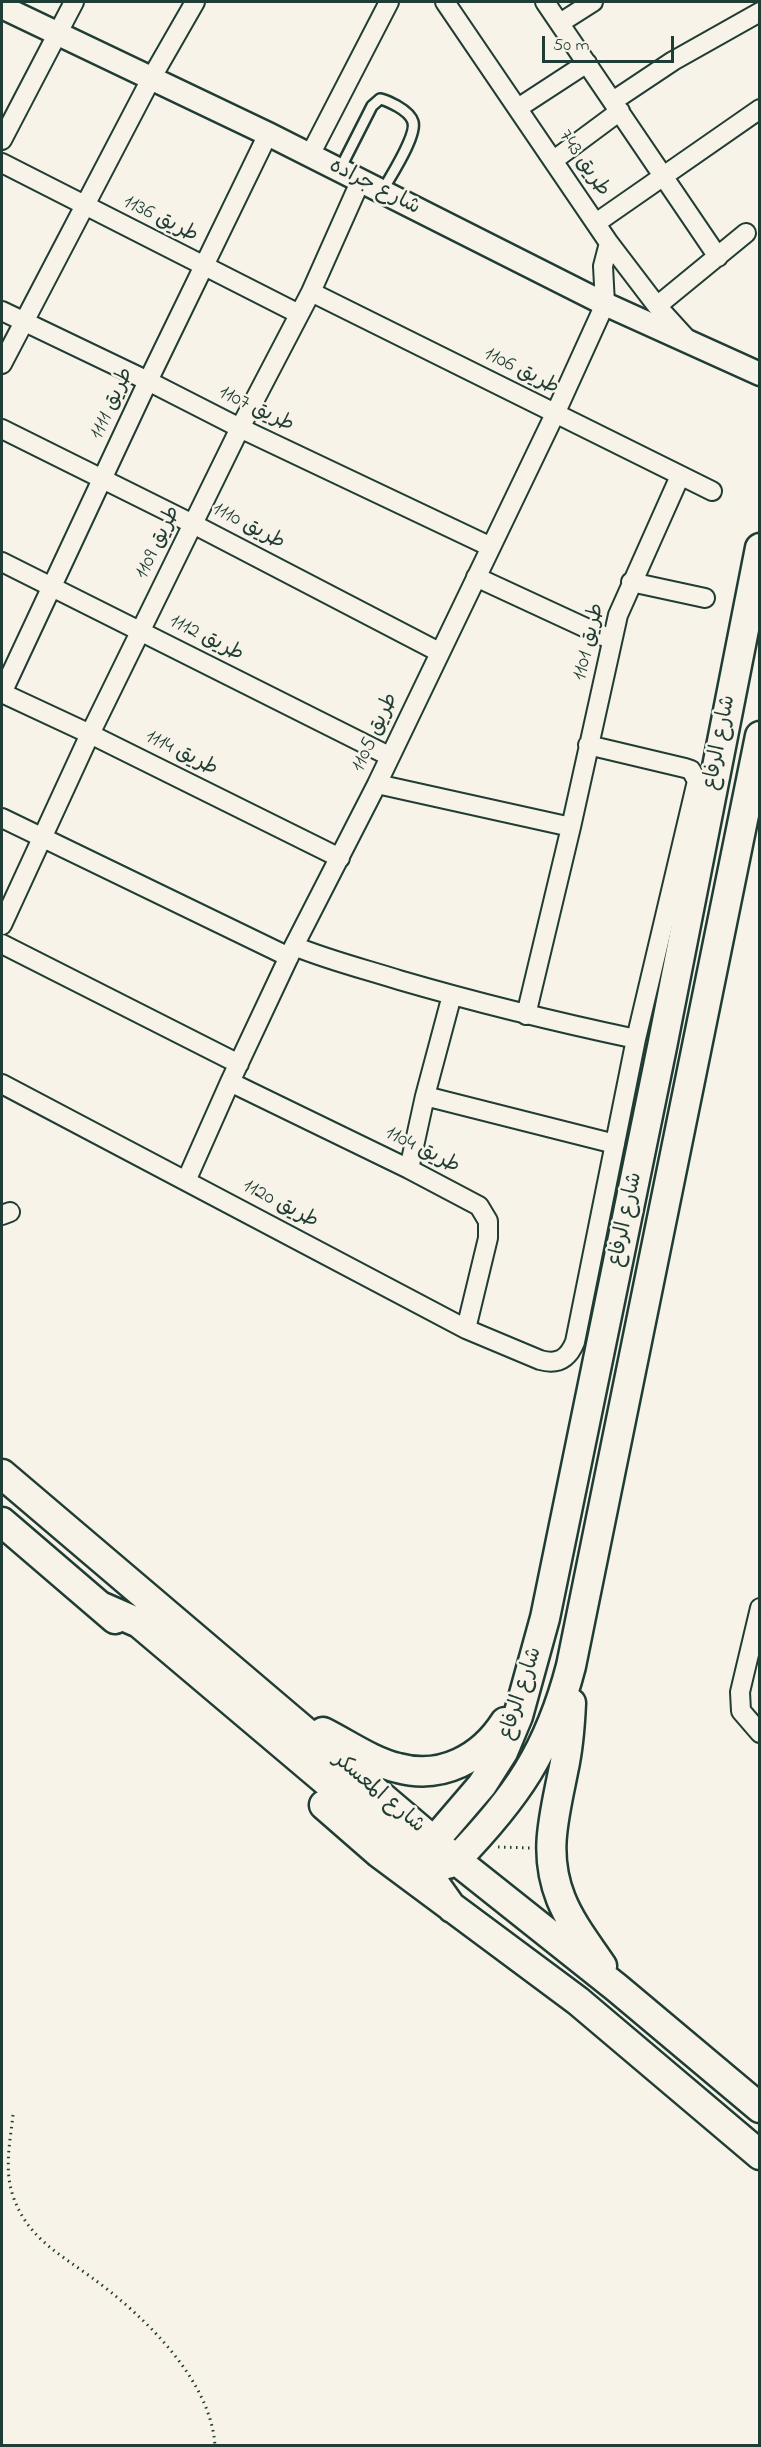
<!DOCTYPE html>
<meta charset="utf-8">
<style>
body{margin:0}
#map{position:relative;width:761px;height:2447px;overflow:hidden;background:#f7f3e8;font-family:"Indie Flower",sans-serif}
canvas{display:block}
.frame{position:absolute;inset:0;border:3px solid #1f3d34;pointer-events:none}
.scale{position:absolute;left:542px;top:36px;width:132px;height:27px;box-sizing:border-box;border:3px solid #1f3d34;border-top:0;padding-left:8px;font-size:18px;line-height:21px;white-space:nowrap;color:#1f3d34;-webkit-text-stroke:4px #f7f3e8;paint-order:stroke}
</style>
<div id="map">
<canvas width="761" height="2447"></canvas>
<div class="frame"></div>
<div class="scale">50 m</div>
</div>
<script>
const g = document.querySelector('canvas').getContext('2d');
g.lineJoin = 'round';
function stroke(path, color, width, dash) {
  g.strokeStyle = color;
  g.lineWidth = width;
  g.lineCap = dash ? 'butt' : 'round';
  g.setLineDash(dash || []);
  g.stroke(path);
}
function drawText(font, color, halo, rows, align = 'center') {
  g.font = font + ' "Indie Flower","Playpen Sans Arabic",sans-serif';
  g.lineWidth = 5;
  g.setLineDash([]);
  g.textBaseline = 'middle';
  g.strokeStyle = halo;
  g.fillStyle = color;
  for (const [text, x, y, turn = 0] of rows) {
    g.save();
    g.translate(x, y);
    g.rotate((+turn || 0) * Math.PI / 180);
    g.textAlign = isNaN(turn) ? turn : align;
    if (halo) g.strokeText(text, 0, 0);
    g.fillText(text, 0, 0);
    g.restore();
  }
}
const path = new Path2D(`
 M498,1847l33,1
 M13,2115c-3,27 -9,55 0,81 14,41 45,57 78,81 51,37 120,102 124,169`);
const service = new Path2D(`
 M339,171l33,-65 8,-7c6,1 11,4 17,7 7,4 14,9 16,16 4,14 -23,55 -30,68`);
const minor = new Path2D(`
 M445,2l164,241 48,63 30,33
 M545,2l173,255
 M560,23l33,-21
 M613,101l60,-40 87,-49
 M518,108l69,-45
 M2,140l72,-138
 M310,155l79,-153
 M554,160l66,-49
 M2,163l297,151
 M596,223l164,-114
 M311,292l401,199
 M657,306l89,-73
 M2,311l146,70 92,47 251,119
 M2,364l150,-287 43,-75
 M2,429l191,95 246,128
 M2,562l387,194
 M476,577l136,63
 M631,582l74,16
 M2,693l146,-312 120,-247
 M2,693l88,41 250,124
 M377,784l194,43
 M2,818l287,139
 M2,925l88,-191 150,-306 71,-136 49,-110
 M2,944l237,120
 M294,946c34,14 70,23 105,34 79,23 157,42 237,59
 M526,1015l45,-188 47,-212 62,-139
 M230,1082l179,87 70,37 9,15v17l-22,91
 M2,1084l464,245 74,31c18,5 28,-1 35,-18l61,-303 61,-258 -6,-11 -6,-2 -97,-23
 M425,1096l190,48
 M409,1169l16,-73 27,-101
 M186,1181l44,-99 64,-136 83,-162 178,-370 50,-110 -2,-38 6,-23
 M2,1215l8,-3
 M760,1608l-20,84 1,19 19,22`);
const tertiary = new Path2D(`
 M2,7l266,127 337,170 155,70`);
const primary = new Path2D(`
 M2,1474l454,386 161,128 143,120
 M2,1522l113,97
 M100,1606l39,17 252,213c19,16 40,40 65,24 60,-62 93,-109 115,-194l189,-930
 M571,1703c-1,23 -3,47 -8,69 -9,46 -20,82 -2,127 10,25 27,46 41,67
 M323,1732c24,12 49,30 75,36 44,12 84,-10 107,-46
 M324,1805l55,48 199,148 182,154
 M452,1908l-17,-24 -4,-30 3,-13 48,-56 21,-33 15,-36 27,-98 117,-571 98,-499`);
const streetNames = [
 ["طريق 743",583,164,56],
 ["شارع جراده",374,188,27],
 ["طريق 1136",160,220,27],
 ["طريق 1106",521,372,27],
 ["طريق 1111",113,404,-65],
 ["طريق 1107",256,410,26],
 ["طريق 1110",248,527,28],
 ["طريق 1109",159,543,-64],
 ["طريق 1112",206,639,27],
 ["طريق 1101",590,642,-76],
 ["طريق 1105",376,733,-65],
 ["شارع الرفاع",721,743,-79],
 ["طريق 1114",181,754,27],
 ["طريق 1104",422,1151,27],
 ["طريق 1120",280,1205,28],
 ["شارع الرفاع",627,1220,-78],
 ["شارع الرفاع",522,1694,-72],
 ["شارع المعسكر",378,1794,40]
];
stroke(service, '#1f3d34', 14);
stroke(minor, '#1f3d34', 22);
stroke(tertiary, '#1f3d34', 27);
stroke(primary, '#1f3d34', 33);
stroke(path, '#1f3d34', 3, [1.5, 4.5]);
stroke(service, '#f7f3e8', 9);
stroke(minor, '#f7f3e8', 18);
stroke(tertiary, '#f7f3e8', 22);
stroke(primary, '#f7f3e8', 28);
drawText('21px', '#1f3d34', '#f7f3e8', streetNames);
</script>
